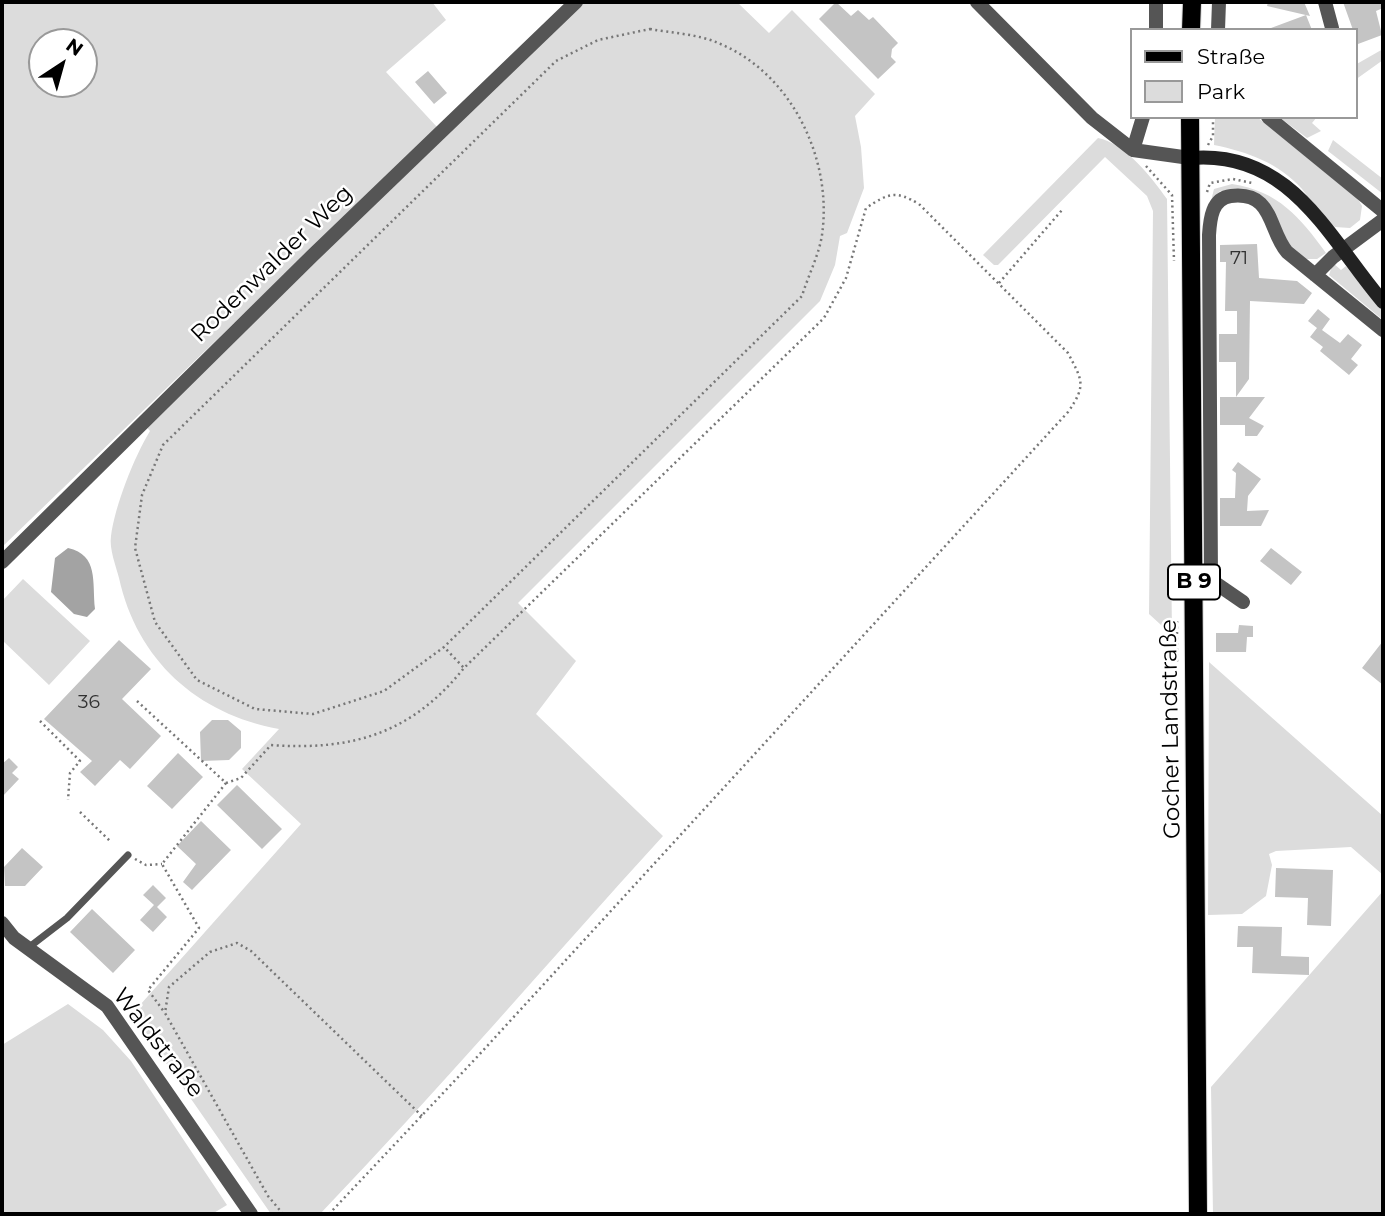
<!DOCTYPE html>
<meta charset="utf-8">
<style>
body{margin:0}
#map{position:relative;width:1385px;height:1216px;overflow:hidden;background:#fff;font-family:Montserrat,sans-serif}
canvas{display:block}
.frame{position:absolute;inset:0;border:4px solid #000;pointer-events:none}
.legend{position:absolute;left:1130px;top:28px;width:228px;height:91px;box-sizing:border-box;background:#fff;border:2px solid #999;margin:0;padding:9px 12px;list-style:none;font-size:21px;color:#000}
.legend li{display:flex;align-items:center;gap:14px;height:35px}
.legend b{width:35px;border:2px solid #999}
.north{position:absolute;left:28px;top:28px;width:70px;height:70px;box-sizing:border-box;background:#fff;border:2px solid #999;border-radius:50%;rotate:36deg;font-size:19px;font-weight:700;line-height:28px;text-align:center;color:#000}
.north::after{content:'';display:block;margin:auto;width:24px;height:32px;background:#000;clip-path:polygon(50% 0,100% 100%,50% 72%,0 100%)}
</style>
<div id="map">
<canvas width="1385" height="1216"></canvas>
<div class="frame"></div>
<ul class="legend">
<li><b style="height:9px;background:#000"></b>Straße</li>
<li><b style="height:19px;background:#dcdcdc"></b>Park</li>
</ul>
<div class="north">N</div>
</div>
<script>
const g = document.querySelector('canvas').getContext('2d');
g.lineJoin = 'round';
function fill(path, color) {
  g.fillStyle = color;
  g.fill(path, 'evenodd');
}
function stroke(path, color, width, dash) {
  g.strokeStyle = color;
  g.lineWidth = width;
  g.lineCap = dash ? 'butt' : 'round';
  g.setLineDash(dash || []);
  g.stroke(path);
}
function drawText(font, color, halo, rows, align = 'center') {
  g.font = font + ' Montserrat,sans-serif';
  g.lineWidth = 5;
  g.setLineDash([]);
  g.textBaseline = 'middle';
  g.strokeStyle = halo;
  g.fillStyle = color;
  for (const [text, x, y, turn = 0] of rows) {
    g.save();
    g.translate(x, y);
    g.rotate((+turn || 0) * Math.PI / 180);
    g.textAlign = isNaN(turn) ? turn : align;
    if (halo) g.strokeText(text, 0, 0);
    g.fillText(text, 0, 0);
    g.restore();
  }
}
const green = new Path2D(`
 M2,2h430l14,18 -60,52 51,55 -435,420zM42,42h42v42h-42z
 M576,2h161l32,31 23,-23 83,84 -20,22 6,31 3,41 -17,45 -7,3 -5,29 -15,36 -302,302 58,58 -40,53 127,122c-115,126 -225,255 -343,378h-49l-139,-200 169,-190 -59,-55 37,-40c-82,-15 -142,-69 -160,-151 -3,-12 -10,-29 -8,-42 4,-30 23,-79 39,-105l-8,-9z
 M1383,49v11l-28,20v-15z
 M1215,117h42l101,82 4,7 -2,14 -10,8 -15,-1c-13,-9 -23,-25 -33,-38 -23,-26 -54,-37 -88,-44z
 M1279,117h38l-5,6 9,8 -14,7z
 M1098,138c27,5 54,40 69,61l5,436 -23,-21 4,-403 -6,-15 -42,-39 -107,108h-4l-11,-10z
 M1333,140l50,39v15l-55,-43z
 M1232,184c46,7 68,33 94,69l-9,6h-15l-16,-17 -16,-38 -32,-15 -18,2 -9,10 3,-12z
 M1333,263l8,7 5,-4 37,45v9l-54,-45z
 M23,579l67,62 -41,44 -47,-45v-39z
 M1209,662l174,154v59l-32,-28 -75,4 -7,3 3,11 -6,31 -24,18 -34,1z
 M1383,891v323h-170l-2,-127z
 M68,1004l35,26 28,31 96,144 -15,9h-207l-3,-6v-163z`);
const water = new Path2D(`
 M68,548c31,7 24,34 27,61l-8,8 -13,-3 -23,-22 4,-34z`);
const building = new Path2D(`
 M836,2l15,14 7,-6 11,10 4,-3 25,26 -6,6 -1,8 5,5 -18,17 -59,-60z
 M1268,2h36l6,14 -43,-10z
 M1343,2h40v6l-7,3 6,24 -24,9z
 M1306,15l6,15h-41v-2z
 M428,71l19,22 -13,11 -19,-22z
 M1257,244l2,34 38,3 15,12 -8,11 -54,-3 -1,78 -13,18h29l-16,21 15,8 -7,10h-12v-11h-25v-28h16v-35h-17v-28h18v-23h-12l1,-49h-6v-17z
 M1318,309l12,10 -8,11 18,13 8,-9 14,11 -11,14 7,6 -9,10 -29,-24 3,-4 -13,-10 7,-9 -9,-7z
 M1238,462l23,17 -13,17 -1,15 22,-1 -8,16h-41v-28h15l1,-25 -4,-3z
 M1271,548l31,24 -11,13 -31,-24z
 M1239,625l14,1v11h-6l-1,15h-30v-19h22z
 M119,640l32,29 -29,30 39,37 -31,33 -10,-9 -25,26 -15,-14 12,-11 -48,-42z
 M1383,641v44l-21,-17z
 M212,720h16l13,11v17l-12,12 -28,1 -1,-29z
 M178,753l25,24 -31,32 -25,-23z
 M9,758l9,9 -6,6 7,6 -17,18v-33z
 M237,785l45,44 -20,20 -45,-44z
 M201,821l30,29 -39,40 -9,-8 13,-18 -19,-18z
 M22,848l21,19 -18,19h-20l-1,-19z
 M1276,868l57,2 -2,56 -24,-1 1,-27 -33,-1z
 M153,885l13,13 -9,9 10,10 -14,15 -13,-12 14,-15 -11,-10z
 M92,909l43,41 -22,23 -43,-41z
 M1238,926l44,1 -1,29 28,1v18l-57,-2 1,-26h-16z`);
const path = new Path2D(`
 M650,29c21,4 48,5 68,14 73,29 115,116 104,192 -3,20 -14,41 -20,61l-358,351 -60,44 -71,23 -58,-5 -58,-29 -42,-58 -20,-74 7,-53 21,-50 393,-384 42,-21z
 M1208,145l5,-9v-19
 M1146,166l26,29 2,66
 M1207,192l3,-9 23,-4 19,4
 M999,283l63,-73
 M1177,621v43
 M137,701l89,82 -64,81 37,64 -51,62 17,23
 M40,721l40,40 -10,12 -2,27
 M226,783l15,-5 30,-33c82,6 141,-12 193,-77
 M80,812l30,29
 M135,859l11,6 16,-1
 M283,1214l-15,-18 -103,-183 4,-26 41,-35 27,-9 14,8 171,165
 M329,1214l149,-158 590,-644c19,-27 14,-32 0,-59l-149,-149c-24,-14 -30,-11 -53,4l-20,70 -22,40 -360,350 -20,-21`);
const lane = new Path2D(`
 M28,948l39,-30 61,-63`);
const street = new Path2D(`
 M977,2l115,116 41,32
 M1325,2l7,26
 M1156,30v-28
 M1218,30l1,-28
 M1143,117l-10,33 57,8
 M1268,117l115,94
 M1315,275l18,-18 50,-37
 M2,562l310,-306 264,-254
 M1243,602l-32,-22 -2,-345c1,-16 3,-37 22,-39 43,-5 37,34 56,56l96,78
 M2,923l12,15 93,68 144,208`);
const secondary = new Path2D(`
 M1190,158c100,-9 138,79 193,144`);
const primary = new Path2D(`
 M1191,30l1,-28
 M1190,117l8,1097`);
const numberNames = [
 ["71",1239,258],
 ["36",89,702]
];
const shields = [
 [1194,582,52]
];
const shieldNames = [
 ["B 9",1194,582]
];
const streetNames = [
 ["Rodenwalder Weg",272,264,-44],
 ["Gocher Landstraße",1171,729,-91],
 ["Waldstraße",158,1043,52]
];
fill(green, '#dcdcdc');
fill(water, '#a3a3a3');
fill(building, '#c4c4c4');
stroke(primary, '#dbdbdb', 20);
stroke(path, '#777', 2.5, [2, 3.5]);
stroke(lane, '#555', 7);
stroke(street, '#555', 14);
stroke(secondary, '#222', 14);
stroke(primary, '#000', 18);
drawText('19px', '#313131', null, numberNames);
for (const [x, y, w] of shields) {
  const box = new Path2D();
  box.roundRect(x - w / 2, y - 17.5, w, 35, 5);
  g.fillStyle = '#fff';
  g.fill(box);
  stroke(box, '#000', 2);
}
drawText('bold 21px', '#000', null, shieldNames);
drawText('23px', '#000', '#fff', streetNames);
</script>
